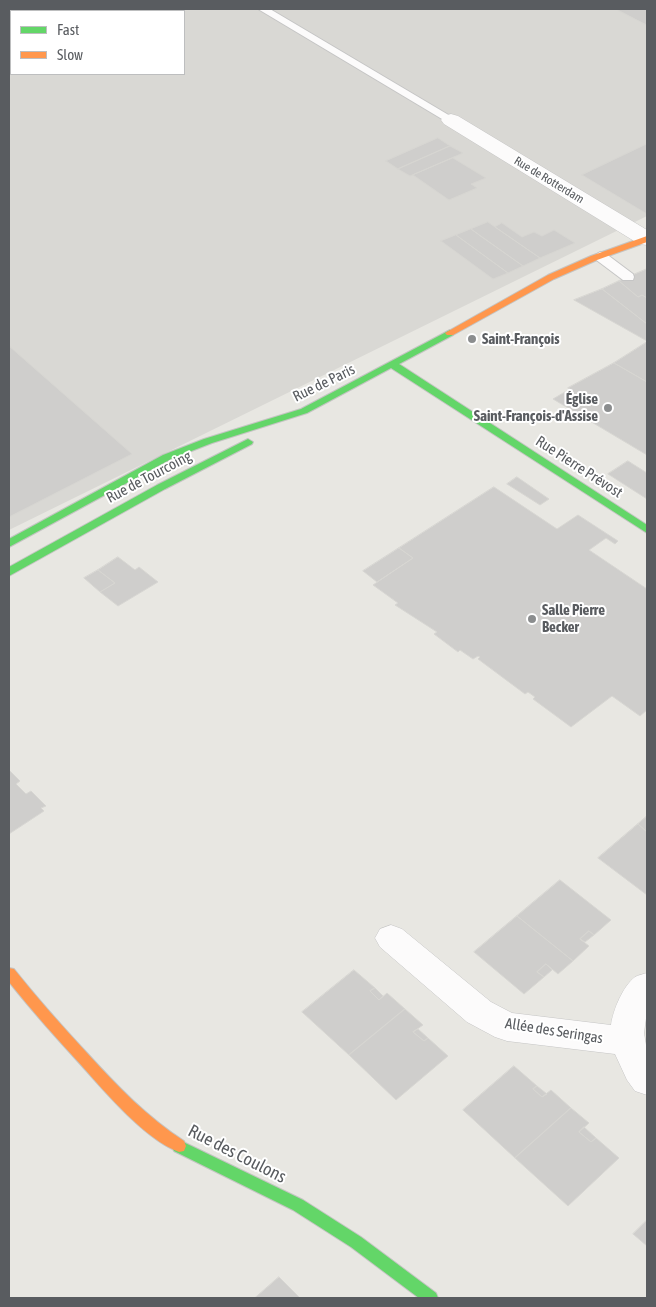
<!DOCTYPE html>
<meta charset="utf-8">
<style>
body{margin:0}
#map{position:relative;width:656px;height:1307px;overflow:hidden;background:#e8e7e2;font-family:"Asap Condensed",sans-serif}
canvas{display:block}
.frame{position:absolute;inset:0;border:10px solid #595c60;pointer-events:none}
.legend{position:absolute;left:10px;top:10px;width:175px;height:65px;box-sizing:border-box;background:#fff;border:1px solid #bdbebf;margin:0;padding:6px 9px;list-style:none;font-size:15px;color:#595c60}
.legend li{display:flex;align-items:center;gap:10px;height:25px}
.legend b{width:25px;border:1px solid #bdbebf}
</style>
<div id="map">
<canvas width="656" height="1307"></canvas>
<div class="frame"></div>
<ul class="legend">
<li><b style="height:6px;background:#63d668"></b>Fast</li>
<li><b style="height:6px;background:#ff974d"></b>Slow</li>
</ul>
</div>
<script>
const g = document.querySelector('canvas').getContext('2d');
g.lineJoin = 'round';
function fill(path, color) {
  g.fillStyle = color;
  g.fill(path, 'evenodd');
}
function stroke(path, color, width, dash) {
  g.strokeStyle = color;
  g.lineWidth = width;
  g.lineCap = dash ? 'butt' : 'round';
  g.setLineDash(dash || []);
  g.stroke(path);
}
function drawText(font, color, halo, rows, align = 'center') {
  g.font = font + ' "Asap Condensed",sans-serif';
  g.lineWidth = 4;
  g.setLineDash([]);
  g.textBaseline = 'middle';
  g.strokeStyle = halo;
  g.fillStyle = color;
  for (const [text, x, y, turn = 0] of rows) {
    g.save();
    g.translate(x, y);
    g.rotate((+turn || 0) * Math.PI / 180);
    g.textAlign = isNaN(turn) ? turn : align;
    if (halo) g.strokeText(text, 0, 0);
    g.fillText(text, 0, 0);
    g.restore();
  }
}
const industrial = new Path2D(`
 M9,9h638v207l-638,314zM11,11h173v63h-173z`);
const building = new Path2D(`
 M616,9h31v16z
 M438,138l12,8 -52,23 -12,-8z
 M647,144v70l-65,-39z
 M450,146l13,7 -53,23 -12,-7z
 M453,158l33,20 -15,6 6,4 -28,12 -36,-25z
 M488,222l7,5 45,31 -17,8 -52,-37z
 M502,223l20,14 12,-5 8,4 12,-6 21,13 -35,15 -45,-31z
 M471,229l8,6 44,31 -15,7 -52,-38z
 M456,235l52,38 -15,6 -52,-38z
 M647,269v29l-5,-3 -4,2 -19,-16z
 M619,281l19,16 4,-2 5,3v26l-45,-35z
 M602,289l45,35v17l-73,-41z
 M647,342v40l-33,-19z
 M9,346l123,108 -123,63z
 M614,363l33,19v73l-94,-56 17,-10 -2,-1z
 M628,461l19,12v26l-39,-25z
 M517,477l32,22 -9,6 -33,-21z
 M494,487l63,42 21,-14 40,26 -3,3 -9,-6 -17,12 58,39v121l-7,6 -28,-20 -41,31 -38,-28 2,-2 -7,-5 -3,2 -47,-35 2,-2 -2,-1 -5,3 -13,-9 -2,2 -24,-18 3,-2 -42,-27 3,-2 -25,-18 40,-27 -14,-10z
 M399,548l14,10 -36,24 -14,-11z
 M118,557l17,13 4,-3 19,15 -40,24 -18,-14 15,-9 -17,-13z
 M98,570l17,13 -15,9 -16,-14z
 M9,770l11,11 -4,3 10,10 5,-3 15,15 -5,2 3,3 -35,23z
 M647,816v16l-9,-8z
 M638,824l9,8v63l-49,-37z
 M560,880l51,40 -17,15 -5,-4 -9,8 9,7 -16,15 -56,-45z
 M517,916l56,45 -15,13 -12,-10 -9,8 7,5 -20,17 -50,-42z
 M589,931l5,4 -9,7 -5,-3z
 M546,964l6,6 -8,7 -7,-5z
 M354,970l21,18 -5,3 9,9 8,-7 18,16 -56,46 -47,-43z
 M375,988l8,8 -4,4 -9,-9z
 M405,1009l18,16 -10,7 11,9 4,-3 20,18 -52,44 -47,-45z
 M418,1029l10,9 -4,3 -11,-9z
 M514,1066l23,20 -4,3 9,8 9,-7 20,18 -56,50 -52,-48z
 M537,1086l10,8 -5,3 -9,-8z
 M571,1108l18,15 -10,9 12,10 5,-4 23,20 -51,48 -53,-48z
 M584,1127l12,11 -5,4 -12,-10z
 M647,1220v26l-14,-12z
 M279,1277l21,21h-45z`);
const lane = new Path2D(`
 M45,9h16l-1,2h-16z
 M258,9h12l187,111 -2,2h-8z
 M9,22h2v6h-2z
 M600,252l5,1 28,21 1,3 -1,3h-10l-28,-21 -1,-3z`);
const street = new Path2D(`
 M451,114l7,2 189,114v15l-8,-1 -195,-120 -3,-4 3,-4z
 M391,925l11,4 89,73 21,11 99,12c2,-15 12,-39 24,-48 3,-2 9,-3 12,-4v38l-3,22 3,18v44l-12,-4 -8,-11 -12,-26 -108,-13 -12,-4 -28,-15 -87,-75 -5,-9 5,-9z`);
const fast = new Path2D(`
 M450,330l3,1v4l-54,29 248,161v8l-256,-165 -84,45 -95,30 -41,16 -162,88v-8l154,-84 41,-16 97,-30z
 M248,439l5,3 -1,2 -87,45 -156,87v-9l148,-82z
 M179,1140l124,60 58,37 75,56 2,5h-19l-68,-51 -58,-37 -119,-59 -2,-5 2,-5z`);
const slow = new Path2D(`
 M647,236v6l-50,18 -43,19 -101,56h-6l-2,-2 103,-58 43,-19z
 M9,968l5,1c23,29 48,57 73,84 30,33 60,64 97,88l2,5 -2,5 -5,1c-33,-12 -73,-59 -97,-86 -25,-27 -50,-55 -73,-84z`);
const markers = [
 [472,339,5,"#8b8d8e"],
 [608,408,5,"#8b8d8e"],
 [532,619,5,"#8b8d8e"]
];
const farStreetnames = [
 ["Rue de Rotterdam",549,180,31]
];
const poiNames = [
 ["Saint-François",482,339],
 ["Église",598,399,"right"],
 ["Saint-François-d'Assise",598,416,"right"],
 ["Salle Pierre",542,610],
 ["Becker",542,627]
];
const streetNames = [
 ["Rue de Paris",324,383,-26],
 ["Rue Pierre Prévost",579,467,33],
 ["Rue de Tourcoing",149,477,-28],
 ["Allée des Seringas",554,1031,9]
];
const nearStreetnames = [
 ["Rue des Coulons",237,1154,27]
];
fill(industrial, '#d9d8d4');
fill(building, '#cfcecc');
stroke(building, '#d7d6d2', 1);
stroke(lane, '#c5c5c5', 2);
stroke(street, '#c5c5c5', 1);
stroke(fast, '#c4c4c2', 2);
stroke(slow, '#c4c4c2', 2);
fill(lane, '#fcfbfb');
fill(street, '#fcfbfb');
fill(fast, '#63d668');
fill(slow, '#ff974d');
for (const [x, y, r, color] of markers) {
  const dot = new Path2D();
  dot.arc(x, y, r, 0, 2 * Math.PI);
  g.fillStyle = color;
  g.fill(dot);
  stroke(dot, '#fff', 2);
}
drawText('12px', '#595c60', '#fff', farStreetnames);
drawText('bold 15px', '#595c60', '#fff', poiNames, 'left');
drawText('15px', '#595c60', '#fff', streetNames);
drawText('18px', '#595c60', '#fff', nearStreetnames);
</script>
